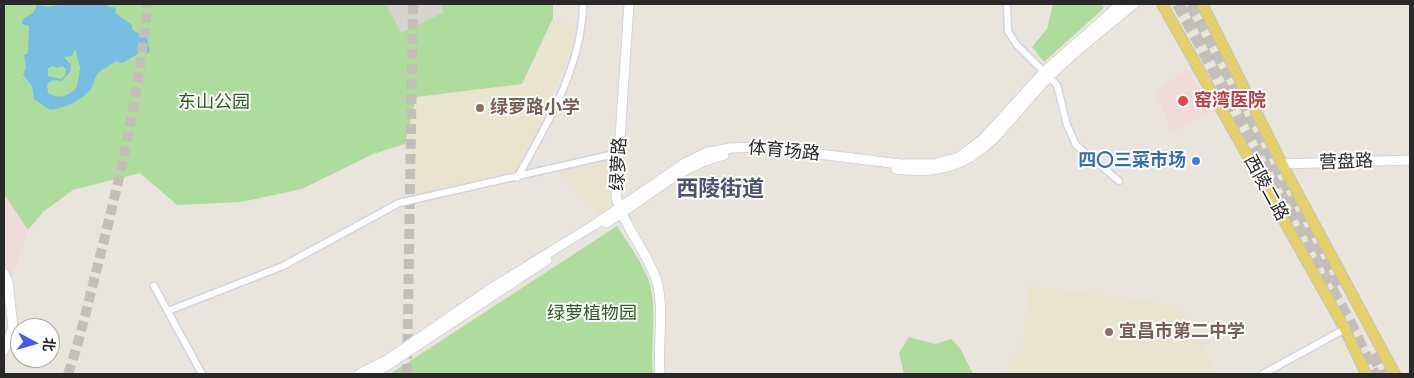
<!DOCTYPE html>
<meta charset="utf-8">
<style>
body{margin:0}
#map{position:relative;width:1414px;height:378px;overflow:hidden;background:#eae5dc;font-family:Raleway,"Noto Sans SC",sans-serif}
canvas{display:block}
.frame{position:absolute;inset:0;border:5px solid #292929;pointer-events:none}
.north{position:absolute;left:10px;top:318px;width:50px;height:50px;box-sizing:border-box;background:#fff;border:1px solid #a9a9a9;border-radius:50%;rotate:96deg;font-size:14px;font-weight:700;line-height:20px;text-align:center;color:#292929}
.north::after{content:'';display:block;margin:auto;width:18px;height:22px;background:#495ae9;clip-path:polygon(50% 0,100% 100%,50% 72%,0 100%)}
</style>
<div id="map">
<canvas width="1414" height="378"></canvas>
<div class="frame"></div>
<div class="north">北</div>
</div>
<script>
const g = document.querySelector('canvas').getContext('2d');
g.lineJoin = 'round';
function fill(path, color) {
  g.fillStyle = color;
  g.fill(path, 'evenodd');
}
function stroke(path, color, width, dash) {
  g.strokeStyle = color;
  g.lineWidth = width;
  g.lineCap = dash ? 'butt' : 'round';
  g.setLineDash(dash || []);
  g.stroke(path);
}
function drawText(font, color, halo, rows, align = 'center') {
  g.font = font + ' Raleway,"Noto Sans SC",sans-serif';
  g.lineWidth = 4;
  g.setLineDash([]);
  g.textBaseline = 'middle';
  g.strokeStyle = halo;
  g.fillStyle = color;
  for (const [text, x, y, turn = 0] of rows) {
    g.save();
    g.translate(x, y);
    g.rotate((+turn || 0) * Math.PI / 180);
    g.textAlign = isNaN(turn) ? turn : align;
    if (halo) g.strokeText(text, 0, 0);
    g.fillText(text, 0, 0);
    g.restore();
  }
}
const education = new Path2D(`
 M553,18l23,10 -3,15 -30,75 -29,54 -97,22 -12,-50 11,-47 106,-13z
 M611,160v45l-14,9 -39,-43z
 M1029,286l147,19 9,9 32,60h-211l1,-8 15,-17z`);
const medical = new Path2D(`
 M1187,69l25,42 -40,21 -17,-41z
 M4,194l24,36 -24,70z`);
const green = new Path2D(`
 M4,4h549v14l-31,66 -106,13 -11,47 -32,10 -71,35 -61,13 -64,3 -37,-32 -67,17 -30,22 -15,18 -24,-36z
 M1053,4h49l2,4 -60,54 -12,-15 15,-18z
 M617,226c10,16 26,38 32,55 9,29 1,63 4,93h-263z
 M909,337l26,7 16,-5 9,9 13,26h-69l-5,-21z`);
const plaza = new Path2D(`
 M386,4h54l4,8 -43,21z`);
const water = new Path2D(`
 M65,4h42v2l9,2 -1,5 17,12v5l15,8 3,14 -4,2 -1,-5 -3,-1 -6,7 -14,8 -6,-2c-5,4 -12,7 -17,11 -5,5 -5,13 -9,18 -9,11 -26,18 -40,20l-16,-11 -2,-13 -9,-11 3,-7 -2,-13 4,-2 1,-27 -7,-2 1,-5 10,-6 4,-8 11,2zM75,49l5,19 -3,19c-8,9 -18,13 -29,6l-1,-9 6,-4 9,1 8,-9 1,-7 -7,-8 8,-1zM53,66l4,2 5,-2 4,3 -1,7 -4,3 -13,-3v-8z`);
const primaryTunnel = new Path2D(`
 M68,374c12,-34 20,-71 29,-106 22,-86 43,-175 50,-264
 M407,374l6,-370`);
const highwayTunnel = new Path2D(`
 M1178,4l173,321 23,49
 M1191,4l148,281
 M1373,354l10,20`);
const street = new Path2D(`
 M1007,4l1,27 8,13 41,41 10,40 9,20 43,36
 M517,178c30,-54 65,-111 66,-174
 M154,286l48,88
 M168,311l115,-45 116,-63 220,-50
 M1263,374l82,-45`);
const secondary = new Path2D(`
 M629,4l-13,193c8,29 28,51 39,79 11,29 2,67 5,98
 M1282,164l128,-4
 M896,169c85,11 102,-41 154,-93 26,-26 56,-49 84,-72
 M606,223c39,-23 74,-58 118,-68
 M4,273l4,9 5,46 -9,22
 M359,374l28,-14 108,-74 99,-61 91,-62 23,-11 23,-4 31,-1 138,17h34l25,-7 24,-18 62,-68 76,-67
 M374,374l173,-114`);
const primary = new Path2D(`
 M1162,4l183,325 21,45
 M1202,4l80,160 113,210`);
const markers = [
 [1183,101,6,"#e0444e"],
 [480,108,5,"#8d6e63"],
 [1196,161,5,"#3f7fe0"],
 [1109,332,5,"#8d6e63"]
];
const healthNames = [
 ["窑湾医院",1194,101]
];
const parkNames = [
 ["东山公园",214,103],
 ["绿萝植物园",592,314]
];
const educationNames = [
 ["绿萝路小学",490,108],
 ["宜昌市第二中学",1119,332]
];
const streetNames = [
 ["体育场路",784,151,5],
 ["营盘路",1346,162,-2],
 ["绿萝路",619,164,-87],
 ["西陵二路",1266,188,61]
];
const shopNames = [
 ["四〇三菜市场",1186,161]
];
const districtNames = [
 ["西陵街道",720,189]
];
fill(education, '#eae3cd');
fill(medical, '#f0dada');
fill(green, '#addc9d');
fill(plaza, '#d7d4ce');
fill(water, '#77bee3');
stroke(primaryTunnel, '#c3bfb8', 10, [10, 5]);
stroke(highwayTunnel, '#c3bfb8', 12, [12, 6]);
stroke(street, '#d1d3e0', 9);
stroke(secondary, '#d1d3e0', 11);
stroke(primary, '#c3c3c3', 12);
stroke(street, '#fff', 6);
stroke(secondary, '#fff', 9);
stroke(primary, '#e4d167', 10);
for (const [x, y, r, color] of markers) {
  const dot = new Path2D();
  dot.arc(x, y, r, 0, 2 * Math.PI);
  g.fillStyle = color;
  g.fill(dot);
  stroke(dot, '#fff', 2);
}
drawText('bold 18px', '#be3a42', '#fff', healthNames, 'left');
drawText('18px', '#285f20', '#fff', parkNames);
drawText('bold 18px', '#785e54', '#fff', educationNames, 'left');
drawText('18px', '#292929', '#fff', streetNames);
drawText('bold 18px', '#366cbe', '#fff', shopNames, 'right');
drawText('bold 22px', '#4d5175', '#fff', districtNames);
</script>
